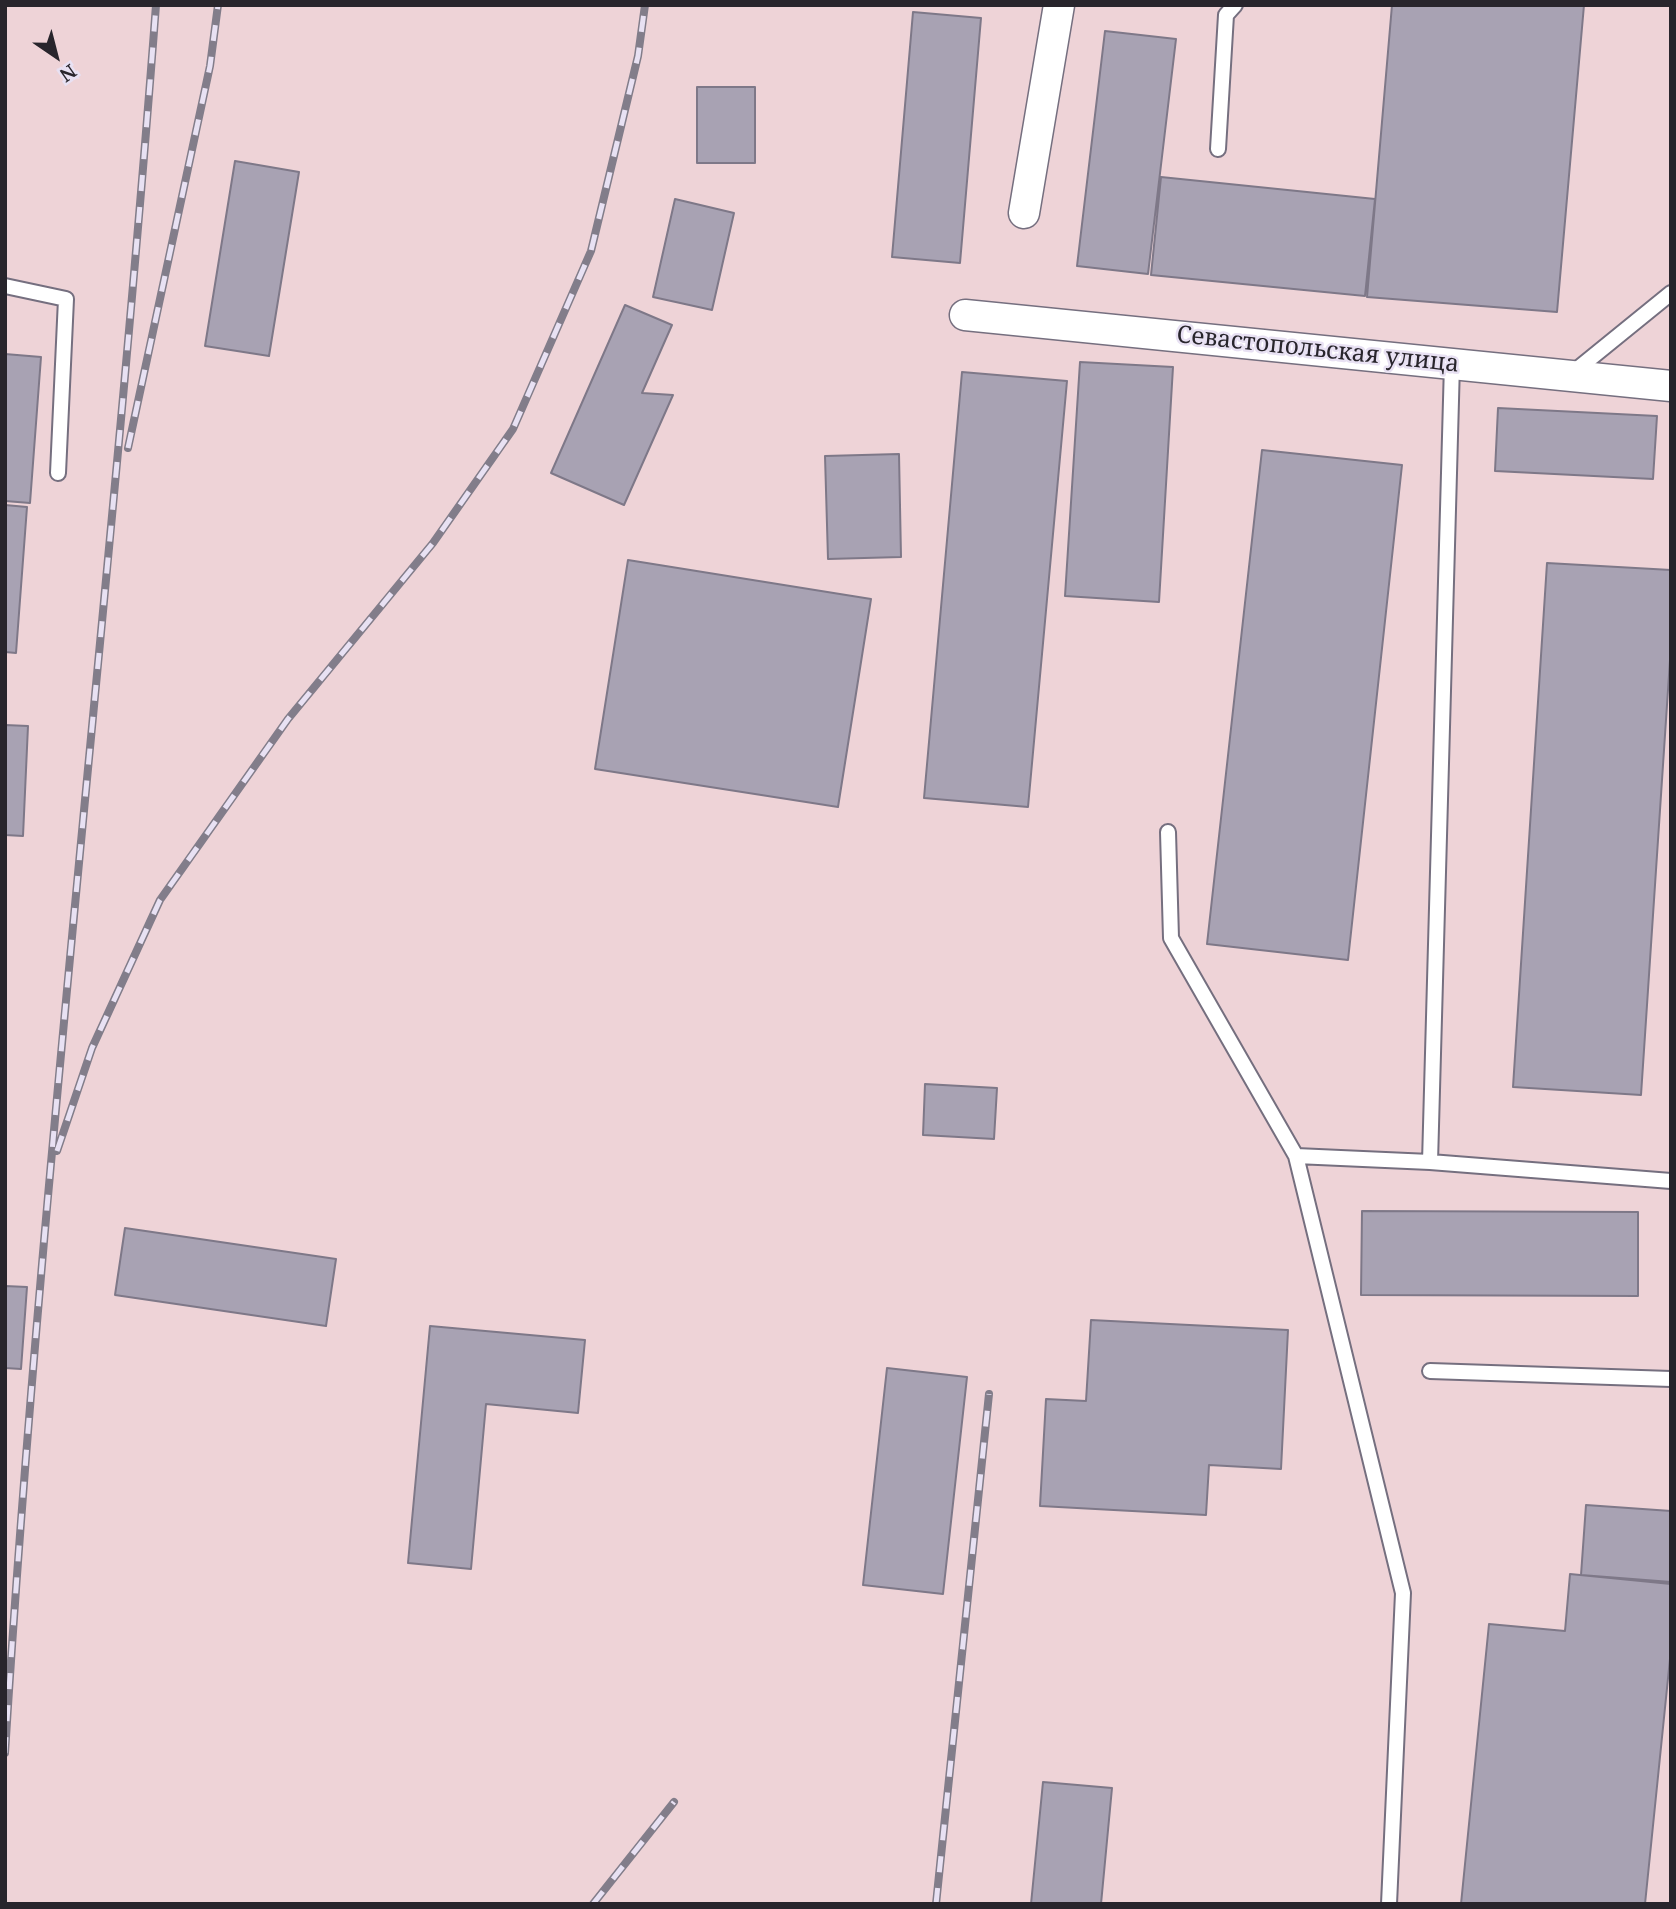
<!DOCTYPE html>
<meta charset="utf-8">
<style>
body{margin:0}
#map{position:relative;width:1676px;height:1909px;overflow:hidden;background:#e8e1f3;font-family:"Noto Serif",serif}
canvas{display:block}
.frame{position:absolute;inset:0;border:7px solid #28252c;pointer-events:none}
.north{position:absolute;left:21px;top:21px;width:70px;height:70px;-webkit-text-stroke:5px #e8e1f3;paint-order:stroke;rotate:145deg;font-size:19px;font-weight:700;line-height:28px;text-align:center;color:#28252c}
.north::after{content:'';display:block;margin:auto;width:24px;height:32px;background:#28252c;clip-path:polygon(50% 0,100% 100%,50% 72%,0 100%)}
</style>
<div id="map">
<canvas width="1676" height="1909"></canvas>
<div class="frame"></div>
<div class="north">N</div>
</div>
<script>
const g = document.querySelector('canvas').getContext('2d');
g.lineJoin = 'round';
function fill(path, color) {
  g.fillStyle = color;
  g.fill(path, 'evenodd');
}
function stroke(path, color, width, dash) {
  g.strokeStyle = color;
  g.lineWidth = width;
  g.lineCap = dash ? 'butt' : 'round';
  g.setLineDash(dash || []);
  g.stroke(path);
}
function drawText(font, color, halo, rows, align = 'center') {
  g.font = font + ' "Noto Serif",serif';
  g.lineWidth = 5;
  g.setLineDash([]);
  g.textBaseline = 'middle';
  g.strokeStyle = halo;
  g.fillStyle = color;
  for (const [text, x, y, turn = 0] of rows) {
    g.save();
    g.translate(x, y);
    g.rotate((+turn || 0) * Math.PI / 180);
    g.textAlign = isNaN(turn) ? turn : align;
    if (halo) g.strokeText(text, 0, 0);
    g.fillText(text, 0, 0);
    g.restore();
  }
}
const industrial = new Path2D(`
 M5,5h1666v1899h-1666z`);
const building = new Path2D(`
 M1392,5h192l-27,307 -190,-15z
 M913,12l68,6 -21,245 -68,-6z
 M1105,31l71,8 -28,235 -71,-8z
 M697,87h58v76h-58z
 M235,161l64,11 -30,184 -64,-10z
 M1161,177l214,22 -10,97 -214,-21z
 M675,199l59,14 -22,97 -59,-13z
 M625,305l47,20 -30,68 31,2 -49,110 -73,-32z
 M5,354l36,3 -11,146 -25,-2z
 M1080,362l93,5 -14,235 -94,-6z
 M962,372l105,9 -39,426 -104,-9z
 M1498,408l159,8 -4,63 -158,-8z
 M1262,450l140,15 -54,495 -141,-16z
 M899,454l2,103 -73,2 -3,-103z
 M5,505l22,2 -11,146 -11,-1z
 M628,560l243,39 -33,208 -243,-38z
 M1547,563l124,7v75l-30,450 -128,-8z
 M5,725l23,1 -5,110 -18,-1z
 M925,1084l72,4 -3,51 -71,-4z
 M1362,1211l276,1v84l-277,-1z
 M125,1228l211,31 -10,67 -211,-31z
 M5,1286l22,1 -6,82 -16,-1z
 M1091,1320l197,10 -7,139 -72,-4 -3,50 -166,-9 6,-107 40,2z
 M430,1326l155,14 -7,73 -92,-9 -15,165 -63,-6z
 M887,1368l80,9 -24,217 -80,-9z
 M1586,1505l85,6v71l-90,-7z
 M1570,1574l101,10v65l-26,255h-184l28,-280 76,7z
 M1043,1782l69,6 -11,116h-70z`);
const service = new Path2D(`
 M1218,149l8,-134 9,-10
 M5,286l61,13 -8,174
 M1452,364l-22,798 241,19
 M1570,375l101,-82
 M1168,832l3,106 125,218
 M1430,1371l241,8
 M1389,1904l14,-311 -107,-437 134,6`);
const minor = new Path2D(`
 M1024,213l35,-208
 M965,315l706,71`);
const rail = new Path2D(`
 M128,448l82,-382 8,-61
 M57,1151l35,-103 68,-148 128,-181 145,-176 80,-114 78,-178 47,-195 7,-51
 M5,1753c36,-584 107,-1165 151,-1748
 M593,1904l81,-102
 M936,1904l53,-510`);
const streetNames = [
 ["Севастопольская улица",1318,350,6]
];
fill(industrial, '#eed3d7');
fill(building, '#a8a2b3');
stroke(building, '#7e7888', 2);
stroke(service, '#756f7f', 18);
stroke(minor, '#756f7f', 33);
stroke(service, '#fff', 14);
stroke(minor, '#fff', 30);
stroke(rail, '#827d8a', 8);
stroke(rail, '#e8e1f3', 5, [16]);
drawText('24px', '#28252c', '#e8e1f3', streetNames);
</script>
